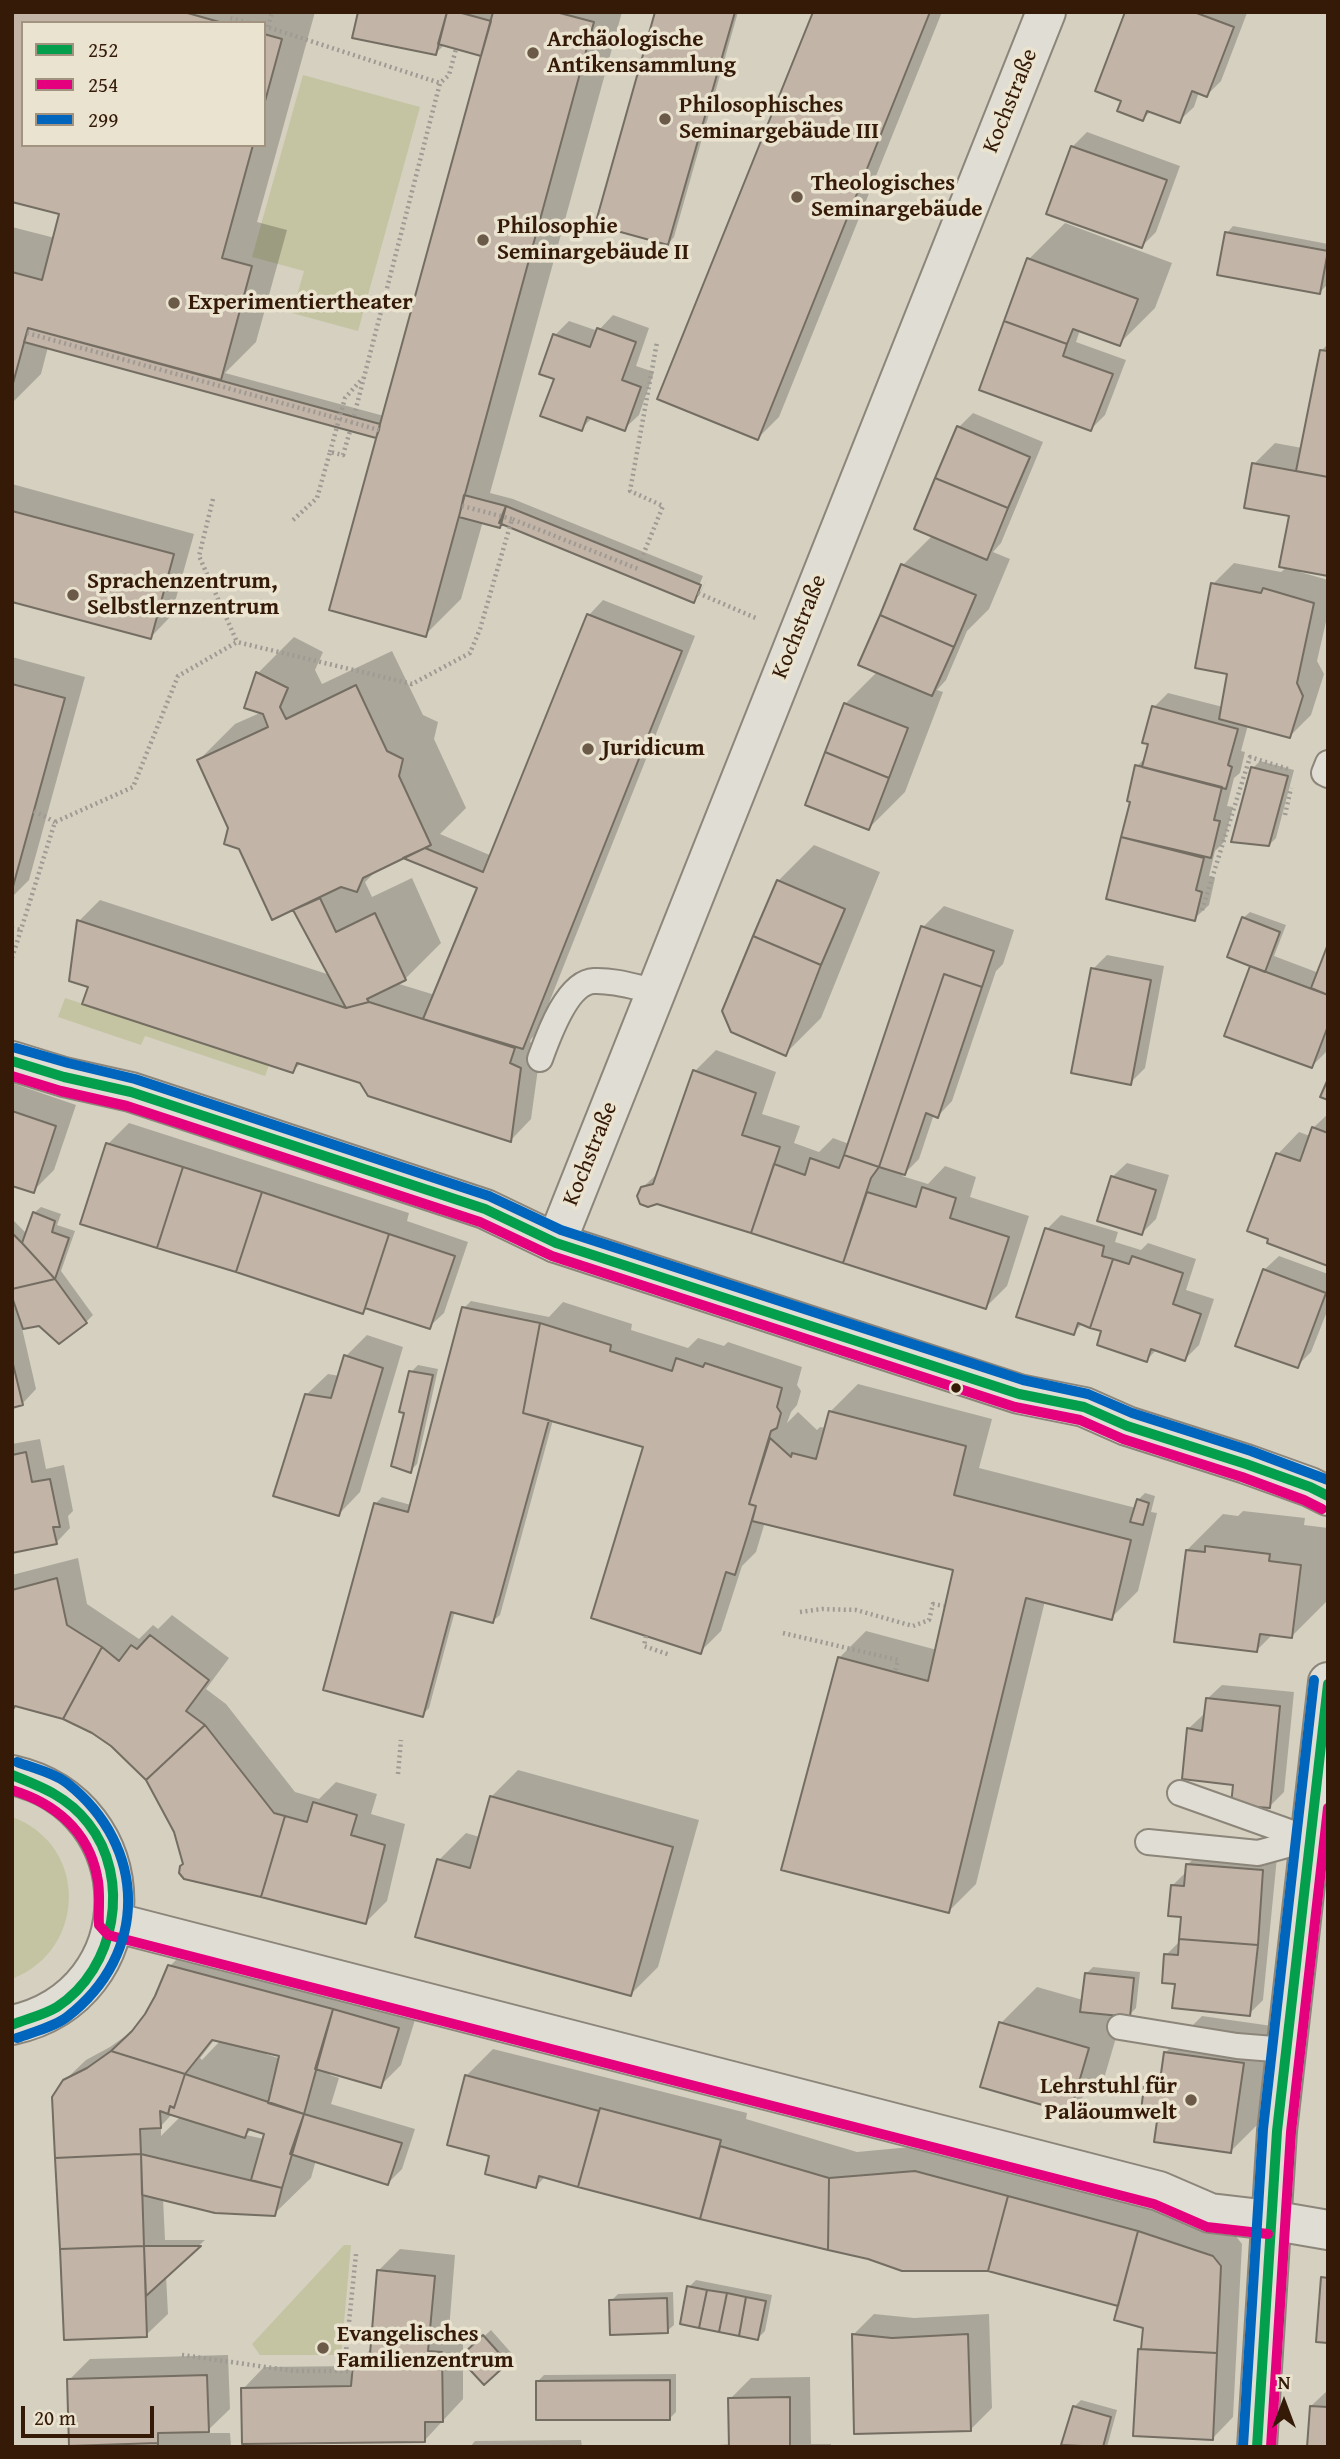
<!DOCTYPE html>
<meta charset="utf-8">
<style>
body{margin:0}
#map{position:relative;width:1340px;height:2459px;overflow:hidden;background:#d5d0c0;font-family:"Gentium Book Plus",serif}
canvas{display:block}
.frame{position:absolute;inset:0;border:14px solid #341a07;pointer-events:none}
.legend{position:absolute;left:21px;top:21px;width:245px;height:126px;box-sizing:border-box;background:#eae3d0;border:2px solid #a19380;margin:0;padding:9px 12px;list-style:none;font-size:21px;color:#341a07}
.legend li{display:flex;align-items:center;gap:14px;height:35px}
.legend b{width:35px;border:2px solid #a19380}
.north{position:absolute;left:1249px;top:2368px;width:70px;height:70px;-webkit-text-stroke:5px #eae3d0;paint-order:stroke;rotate:0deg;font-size:19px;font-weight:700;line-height:28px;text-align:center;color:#341a07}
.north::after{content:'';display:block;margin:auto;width:24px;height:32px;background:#341a07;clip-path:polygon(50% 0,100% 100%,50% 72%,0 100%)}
.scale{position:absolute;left:21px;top:2406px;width:133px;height:32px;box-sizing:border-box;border:4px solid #341a07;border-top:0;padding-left:9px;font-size:21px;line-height:24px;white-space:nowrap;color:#341a07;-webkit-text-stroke:5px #eae3d0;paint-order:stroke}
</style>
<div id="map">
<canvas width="1340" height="2459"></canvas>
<div class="frame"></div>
<ul class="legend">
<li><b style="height:9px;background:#039f4d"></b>252</li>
<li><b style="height:9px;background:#e5007d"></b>254</li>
<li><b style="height:9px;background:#0065bd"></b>299</li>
</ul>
<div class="north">N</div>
<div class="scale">20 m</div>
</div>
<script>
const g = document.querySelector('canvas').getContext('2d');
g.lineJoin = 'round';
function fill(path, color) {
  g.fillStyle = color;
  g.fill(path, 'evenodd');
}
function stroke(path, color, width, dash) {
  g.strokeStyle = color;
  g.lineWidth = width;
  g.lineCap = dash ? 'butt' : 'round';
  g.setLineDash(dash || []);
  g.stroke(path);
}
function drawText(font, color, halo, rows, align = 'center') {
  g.font = font + ' "Gentium Book Plus",serif';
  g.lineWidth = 7;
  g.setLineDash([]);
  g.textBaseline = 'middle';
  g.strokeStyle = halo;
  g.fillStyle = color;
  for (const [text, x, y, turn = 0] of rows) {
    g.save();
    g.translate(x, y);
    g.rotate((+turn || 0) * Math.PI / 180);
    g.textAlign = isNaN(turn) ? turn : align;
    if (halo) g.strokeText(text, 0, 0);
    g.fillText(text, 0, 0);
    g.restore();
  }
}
const green = new Path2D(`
 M303,75l117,32 -62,224 -66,-18 12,-42 -52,-14z
 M65,998l204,67 -4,11 -120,-40 -4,9 -83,-28z
 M12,1817c77,28 75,133 0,162z
 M344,2245h7l-10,110h-81l-8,-11z`);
const shadow = new Path2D(`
 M12,12h303l-58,210 30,8 -31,112 -31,31 159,43 99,-361 -38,-11 -10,10 -76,-42h263l-132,481 23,6 190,77 -8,19h4l8,-17 -7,16 -6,6 -191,-77 -3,3 -17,-5 -22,78 -36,36 -45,-203 -332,-85 -7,27 -29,29v-176l43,11 6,-25 -49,-13zM23,23h241v122h-241z
 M657,12h81l-64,225 -6,7z
 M815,12h127l-163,405 -21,21z
 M1127,12l120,1 -26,68 -14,14 -8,-3 -5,15 -15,14 -28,-10 -8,8 -20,-19z
 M1087,132l93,34 -24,66 -14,14 -70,-99z
 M1065,223l107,40 -17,45 -36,36 -39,-14 -4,12 50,18 -21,55 -14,14 -110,-40 48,-130z
 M1233,226l95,18 -2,42 -6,6 -93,-59z
 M613,315l36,13 -13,38 18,6 -15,43 -15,14 -31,-12 -12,12 -25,-51 -1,-43 14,-14 29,10z
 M1328,344v230l-28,-5v3l28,8v33l-11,48 7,13 -13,41 -21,21 -42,-11 -7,26 4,1 -5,21 -6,5 -7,28 6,1 -9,35 -9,9 -6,25 6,2 -6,27 -15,14 -86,-21 24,-97 5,-35 10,-10 7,-49 14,-14 55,14 6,-34 -16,-89 21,-21 47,9 6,-5 4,-52 -37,-51 21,-21 27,5 19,-97z
 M973,413l70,29 -42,101 -8,9 17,7 -21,50 -22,22 -21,49 -9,10 6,2 -38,100 -36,36 -24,-124 33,-33 25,-106 30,-30 26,-108z
 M12,484l182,50 -23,82 -21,22 -138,-38z
 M603,600l92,36 -158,397 -6,6 -1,3 11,5 -10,72 -20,21 -150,-58 -60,-19 -8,8 -203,-85 -11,-65 21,-21 230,75 -36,-67 -64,-80 -31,-68 36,-36 27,-12 -4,-39 36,-36 29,15 -8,18 7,14 70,-33 31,64 15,7 -4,17 32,69 -26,26 52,22 97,-241zM411,853l69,34 -45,108 -39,-12 9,-4 36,-36 -29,-65 -40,19 -7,-15 14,-14z
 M12,657l73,20 -56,203 -17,17z
 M1260,761l34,9 -18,68 -7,7 -16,-77z
 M814,845l66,27 -59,146 -36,36 -7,-173z
 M944,906l70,24 -11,34 -7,7 -44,130 -14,15 -4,-2 -15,45 -17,17 26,8 17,-18 31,11 -6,20 59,19 -22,70 -21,21 -329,-105 -15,-14 17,-16 36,-101 21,-21 60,22 -14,42 38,12 -6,17 25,9 14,-14 16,6 74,-217z
 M1250,912l36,13 -12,31 45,17 9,-24v98l-2,5 -14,14 -61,-99 -8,-49z
 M1107,955l57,11 -19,102 -15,15 -37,-114z
 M12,1083l64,22 -22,65 -21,21 -21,-7z
 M1328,1114v150l-79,-34 29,-76 21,-22 11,4 3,-8z
 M129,1123l280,90 -2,8 61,21 -24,71 -15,14 -61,-20 -5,5 -255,-168z
 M1127,1163l42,12 -13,44 -14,14 -30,-56z
 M41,1207l20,7 -4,11 18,6 -14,40 32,44 -7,7 -46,2 -18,4 14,61 -14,15 -10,2v-102l4,-1 -4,-11v-73l15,15 7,-21z
 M1061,1215l57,17 -3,10 26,8 7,-7 48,16 -10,31 28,9 -15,46 -14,14 -28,-10 -10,11 -44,-30 -20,-7 -10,10 -26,-104z
 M1279,1256l49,18v35l-17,43 -14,14 -33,-96z
 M471,1301l78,16 14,-15 69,22 -1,6 57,18 10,-10 26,8 4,-4 74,25 -5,18 4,6 -4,14 -6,7 -4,11 11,-11 19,18 3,-3 6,1 5,-17 27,-27 134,35 -13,49 157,40 2,-8 7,-7 10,3 -4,16 6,1 -19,78 -27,27 -66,-17 -69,283 -27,27 -110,-253 27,-27 71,19 18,-81 -190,-47 -9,30 -14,14 -21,65 -21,21 -55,-206 -92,-26 -53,195 -7,6 -38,-10 -26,97 -7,7 -47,-211 7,-7 29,8 53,-197z
 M367,1335l36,12 -43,145 -21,22 -33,-119 22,-21 12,2 6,-20z
 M418,1365l20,4 -21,95 -7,7 -4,-60 5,-39z
 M40,1439l6,30 18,-4 9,46 -5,5 2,12 -14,15 -44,9v-108z
 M1243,1511l62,7 -1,7 24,3v72l-36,36 -19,-2 -16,16 -70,-100 36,-36 15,2z
 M78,1558l9,46 52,35 14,-14 5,4 14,-14 57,43 -23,31 20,15 69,88 24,7 17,-17 41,12 -6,20 34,10 -18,77 -21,21 -181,-58 -9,-33 -28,-52 -22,-22 -34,-26 -29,-14 -47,-12 -4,4v-134z
 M1222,1685l72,7 -10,100 -14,14 -35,-23 -47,-54 15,-14h3l1,-16z
 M518,1770l181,50 -41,147 -27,27 -192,-134 27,-27 14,4 11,-40z
 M1202,1851l75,6 -14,143 -14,14 -73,-32 -10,-27 15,-15 2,-25 -11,-29 15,-15v-6z
 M191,1945l228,62 -18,58 -21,21 -49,-14 -1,3 9,3 -8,26 84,25 -13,40 -14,14 -72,-23 -5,18 -37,36 -111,-16 2,42h40l-39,35 2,39 -22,21 -82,-254 22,-21 24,-13 24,-17 23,-33 13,-31zM215,2039l6,1 -19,20 -2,-2zM267,2051l14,4v4l-15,-5zM173,2113l8,3 -20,20v-10zM252,2129l14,4 -2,6 -18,-4z
 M1093,1967l47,5 -4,36 -7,7 -6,-1 -18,61 -36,36 -68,-88 36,-36 46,13 3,-26z
 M1202,2016l77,11 -12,88 -36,36 -71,-38 -14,-26 18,-18 2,-17z
 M493,2049l254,64 -1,6 111,33 86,-8 221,60 71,31 7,9 -9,173 -21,22 -73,-90 4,-3 2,-19 -25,-22 -132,-36 -119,-12 -169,-39 -154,-42 -10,10 -44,-31 -26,-79z
 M400,2249l55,6 -6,75 14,1v25l28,-26 23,26 -7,6 -44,-2v39l-38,41 -182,-51 21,-22 90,-1 18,-18 7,-78z
 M696,2280l76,15 -7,36 -7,7 -69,-51z
 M673,2292l1,33 -7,6 -56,-30 7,-7z
 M874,2314l40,4 75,-4 3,94 -21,21 -118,-94z
 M228,2355l2,54 -25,24h25l1,14h-160l-2,-67 21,-21z
 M676,2374v38l-7,7 -132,-37 7,-7z
 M810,2377l1,67h20v3h-138l38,-3 -1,-45 21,-21z
 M1328,2390v57l-17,-41z
 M1081,2400l36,10 -10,37h-32l-12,-3 11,-37z
 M581,2440l1,7h-112l5,-6z`);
const building = new Path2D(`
 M12,12h172l39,11h-200v122h230l-31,113 30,8 -31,114 -193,-52 -16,59v-115l30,8 17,-66 -47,-12z
 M358,12h89l-11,43 -84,-17z
 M447,12h11l33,9 -10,35 -43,-12z
 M493,12h63l38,10 -168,615 -97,-27z
 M655,12h80l-67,233 -73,-20z
 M813,12h117l-172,428 -101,-41z
 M1125,12h69l40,15 -27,70 -15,-6 -12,32 -33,-12 -4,10 -26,-10 4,-10 -26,-10z
 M264,34l18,5 -18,66z
 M1071,146l96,34 -25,68 -96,-34z
 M1225,232l103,19 -8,43 -103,-19z
 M1027,258l111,41 -18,47 -47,-17 -6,15 -63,-23z
 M1004,321l63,23 -4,12 50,18 -22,57 -112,-41z
 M28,328l352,96 -1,6 -3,8 -352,-96z
 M597,328l39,14 -14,38 19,7 -16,44 -38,-14 -5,14 -42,-15 14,-37 -15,-5 14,-40 37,13z
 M1320,350l8,1v126l-32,-6z
 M957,426l73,31 -22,51 -73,-30z
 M1252,463l76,14v99l-49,-9 10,-51 -45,-8z
 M935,478l73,30 -21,52 -73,-31z
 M464,495l42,11 -6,22 -41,-11z
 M506,506l195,79 -7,18 -195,-80z
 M12,511l162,43 -23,85 -139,-37z
 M901,564l75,31 -22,52 -74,-32z
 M1211,583l50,10 2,-5 51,15 -17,80 6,13 -13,42 -71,-19 8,-45 -32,-6z
 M587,614l95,37 -159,398 -100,-30 54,-131 -74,-30 22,-10 58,24z
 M880,615l74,32 -22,49 -74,-31z
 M256,672l32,16 -8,19 6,12 70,-34 31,66 16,8 -4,17 32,69 -68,33 -6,14 -16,-5 -69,33 -33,-71 -15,-5 4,-16 -31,-68 71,-33 -5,-13 -19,-6z
 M12,684l53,14 -53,192z
 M844,703l64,25 -19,50 -64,-26z
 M1152,706l86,23 -10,36 4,2 -6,22 -84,-22 6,-23 -6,-1z
 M825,752l64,26 -20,52 -64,-25z
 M1135,765l87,22 -8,33 6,1 -9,37 -90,-21 9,-35 -3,-1z
 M1251,767l37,9 -19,70 -38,-4z
 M1121,837l83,21 -8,32 6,2 -7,29 -89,-22z
 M777,880l68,29 -24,56 -68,-29z
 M320,898l16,34 39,-19 31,67 -39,19 2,3 -23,6 -53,-98z
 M1242,917l38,15 -15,40 -38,-15z
 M77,920l269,88 23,-6 146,46 -5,15 11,5 -10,74 -143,-46 -8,-13 -63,-20 -4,10 -211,-69 6,-17 -19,-6z
 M921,926l73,25 -12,36 -38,-13 -65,193 -35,-12z
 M753,936l68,29 -35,91 -55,-24 -9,-21z
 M1328,944v51l-17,-7z
 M1250,966l78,29v31l-16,42 -88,-32z
 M1091,968l60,12 -20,105 -60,-12z
 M944,974l38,13 -44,131 -12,-5 -21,62 -26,-8z
 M693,1070l63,23 -14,42 38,12 -29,86 -94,-29 -9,3 -8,-3 -3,-8 4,-9 12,-3z
 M1328,1079v21l-8,-3z
 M12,1111l44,15 -22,67 -22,-7z
 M1312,1127l16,6v133l-61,-23 1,-4 -21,-8 29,-78 24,8z
 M106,1143l77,24 -26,81 -77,-24z
 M844,1155l35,12 -8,11 -28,85 -92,-30 23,-69 31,11 5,-17 29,10z
 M183,1167l79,25 -26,80 -79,-24z
 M1111,1176l45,14 -14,45 -45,-14z
 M922,1187l34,11 -6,20 59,19 -23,72 -143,-46 24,-71 49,15z
 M262,1192l127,42 -26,80 -127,-42z
 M33,1212l22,9 -3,11 17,6 -14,41 -33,-36z
 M1045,1228l59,18 -2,10 11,3 -23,69 -12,-5 -4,12 -58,-18z
 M12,1233l10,10 33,36 -43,10z
 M389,1234l66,22 -25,73 -65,-21z
 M1132,1256l51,17 -10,31 28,10 -16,47 -34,-12 -4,13 -50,-17 4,-14 -11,-3 23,-69 16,5z
 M1263,1269l63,24 -28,75 -63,-22z
 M55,1279l32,44 -28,21 -20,-18 -16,3 -11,-32v-8z
 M462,1307l78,16 -17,90 26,7 -56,203 -42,-11 -28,105 -100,-27 51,-187 34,9z
 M540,1323l71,22 -1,6 62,20 4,-13 27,9 2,-4 77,25 -5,19 4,6 -4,15 -6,3 -22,73 7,2 -7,24 -14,45 -9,-3 -25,82 -110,-36 52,-171 -120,-34z
 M344,1355l39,13 -44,148 -66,-20 32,-102 26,4z
 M12,1360l11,45 -11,3z
 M409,1371l24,4 -22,98 -20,-7 13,-53 -5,-1z
 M829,1411l137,35 -12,49 177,45 -19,80 -86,-22 -77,315 -168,-43 57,-213 90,24 25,-111 -201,-49 4,-15 -7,-2 21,-66 21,19 1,-4 24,6z
 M26,1452l6,30 18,-3 10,48h-7l4,17 -45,9v-98z
 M1137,1499l12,4 -6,22 -13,-3z
 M1205,1546l65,8 -1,7 32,4 -9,73 -32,-4 -3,18 -83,-10 12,-92 19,2z
 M57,1578l10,47 35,22 -39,72 -48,-13 -3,5v-121z
 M150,1635l59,45 -23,31 19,14 -59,55 -35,-34 -19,-13 -29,-14 39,-72 17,14 12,-16 6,4z
 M1206,1698l74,8 -10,102 -39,-3 2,-20 -51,-6 5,-51 15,3z
 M205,1725l69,88 11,3 -24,81 -77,-18 -5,-6 1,-7 3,-2 -9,-32 -28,-52z
 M490,1796l183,51 -42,149 -216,-59 22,-78 33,9z
 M313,1802l44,13 -6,20 34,10 -19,79 -105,-27 24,-81 22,6z
 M1186,1864l77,6 -5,75 -79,-6 2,-22 -13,-1 3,-31 13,1z
 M1179,1939l79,6 -8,71 -78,-8 3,-24 -13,-1 2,-29 14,1z
 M168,1965l165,44 -29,105 -36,-11 11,-47 -67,-16 -27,34 -74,-23 21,-20 13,-17 10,-18z
 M1085,1973l49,5 -4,39 -50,-5z
 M333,2009l66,19 -18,60 -66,-19z
 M999,2022l90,26 -19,65 -90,-26z
 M111,2051l74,23 -11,34 -4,-2 -2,8 -8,-3 1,17 -21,1 1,25 -86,4 -3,-61 11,-17 24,-12z
 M1164,2052l80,11 -13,90 -77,-11 4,-28 -17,-3 3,-25 15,2z
 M185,2074l119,40 -22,74 -31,-8 13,-46 -16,-5 -3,9 -77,-24 2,-8 4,2z
 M465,2075l134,36 -21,76 -39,-11 -3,12 -51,-14 4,-18 -42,-11z
 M600,2108l121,32 -21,79 -122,-32z
 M304,2114l98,29 -14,42 -98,-31z
 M720,2146l109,32 -1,72 -128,-31z
 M141,2154l141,34 -7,28 -60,-3 -73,-18z
 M141,2154l3,92 -84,3 -5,-91z
 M915,2171l93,25 -20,75h-86l-34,-12 -40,-9 1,-72z
 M1008,2196l130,35 -20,75 -130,-35z
 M1138,2231l75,25 8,10 -4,87 -76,-4 2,-21 -29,-8z
 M144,2246l3,91 -83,3 -4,-91z
 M144,2246h57l-55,50z
 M377,2270l58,6 -7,75 14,1 1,70h-18v20l-183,2 -1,-56 110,-2 2,-22 16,2z
 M1321,2277l7,1v65l-12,-1z
 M687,2286l20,4 -8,38 -19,-4z
 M707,2290l20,3 -8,39 -20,-4z
 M727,2293l19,4 -7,39 -20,-4z
 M746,2297l20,4 -8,39 -19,-4z
 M667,2298l1,35 -58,2 -1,-35z
 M852,2334l40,4 76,-4 3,97 -117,3z
 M483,2335l25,28 -24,22 -25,-27z
 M1138,2349l79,4 -4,87 -80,-4z
 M207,2375l2,57 -51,1v10l-89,3 -2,-67z
 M670,2380v40h-134v-39z
 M790,2397v50h-61l-1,-49z
 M1073,2406l38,11 -8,30 -42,-2z
 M1310,2406l18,1v40h-21z
 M158,2443v4h-89v-1z`);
const path = new Path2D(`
 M229,23l1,-5 20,5
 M264,26l176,57
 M268,27l4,-15
 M27,333l324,89
 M354,416l86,-333 9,-8 7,-26
 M330,452l15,-54 18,-20
 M213,499l-14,57 38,86
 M462,506l50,13
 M293,520l24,-22 13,-46 13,3 7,-24
 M641,560l22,-54 -33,-15 27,-149
 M698,593l60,26
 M34,811l21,11
 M1285,815l6,-27
 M1202,910l48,-153 41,13
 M12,928l9,2
 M12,958l43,-136 78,-35 45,-111 59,-34 175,42 58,-31 10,-24 32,-110 126,50
 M800,1612l22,-3 34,1 57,16 16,-6 4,-16 11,2
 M783,1633l115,27 -3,12
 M646,1636l-2,10 26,9
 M398,1774l3,-34
 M182,2355l112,16h58
 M344,2371l12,-117`);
const service = new Path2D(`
 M1328,763l-4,10 4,2
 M540,1059c8,-22 27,-77 54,-78 20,-1 41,6 60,10
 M1180,1793l129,46
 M1148,1842l110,11 51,-14
 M1120,2027l117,19 49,4`);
const minor = new Path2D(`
 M556,1243l490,-1231
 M12,1775c136,31 137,220 0,250
 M113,1922l1046,269 51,22 60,7 58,10`);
const tertiary = new Path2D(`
 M12,1061l52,16 67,15 354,117 71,34 463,151 65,13 43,19 119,38 64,23 18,9
 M1257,2447l20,-316 51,-449`);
const pathBridge = new Path2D(`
 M351,422l28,8`);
const bus1 = new Path2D(`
 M12,1061l52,16 67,15 354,117 71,34 463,151 65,13 43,19 119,38 64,23 18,9
 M12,1775c30,12 56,22 76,48 44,55 28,146 -31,184 -13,8 -31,12 -45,18
 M1257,2447l20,-316 51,-447`);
const bus2 = new Path2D(`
 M12,1076l49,15 66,15 353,116 72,34 463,151 65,13 43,19 119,38 62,23 18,9
 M12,1790c42,13 76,40 85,86 4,16 1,33 2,49l9,10 1046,269 53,23 61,7
 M1271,2447l20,-315 37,-324`);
const bus3 = new Path2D(`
 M16,1048l52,15 67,16 354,117 72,34 462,150 65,14 44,19 119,38 77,29
 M17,2038c16,-6 37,-11 50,-21 82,-63 81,-170 0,-234 -13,-10 -34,-15 -50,-21
 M1243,2446l20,-317 51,-449`);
const markers = [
 [533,53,7,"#6c5a48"],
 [665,119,7,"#6c5a48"],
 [797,197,7,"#6c5a48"],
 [483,240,7,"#6c5a48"],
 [174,303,7,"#6c5a48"],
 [73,595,7,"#6c5a48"],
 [588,749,7,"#6c5a48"],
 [956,1388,6,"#341a07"],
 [1191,2100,7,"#6c5a48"],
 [323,2348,7,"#6c5a48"]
];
const poiNames = [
 ["Archäologische",547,40],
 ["Antikensammlung",547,66],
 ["Philosophisches",679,106],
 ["Seminargebäude III",679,132],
 ["Theologisches",811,184],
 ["Seminargebäude",811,210],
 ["Philosophie",497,227],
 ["Seminargebäude II",497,253],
 ["Experimentiertheater",188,303],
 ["Sprachenzentrum,",87,582],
 ["Selbstlernzentrum",87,608],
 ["Juridicum",602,749],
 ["Lehrstuhl für",1177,2087,"right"],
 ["Paläoumwelt",1177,2113,"right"],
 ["Evangelisches",337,2335],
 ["Familienzentrum",337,2361]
];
const streetNames = [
 ["Kochstraße",1011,101,-68],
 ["Kochstraße",800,627,-68],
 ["Kochstraße",591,1154,-68]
];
fill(green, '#c4c4a2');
fill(shadow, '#0003');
fill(building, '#c2b4a6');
stroke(building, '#746d62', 2);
stroke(service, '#8c857a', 28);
stroke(minor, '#8c857a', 42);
stroke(tertiary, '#8c857a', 42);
stroke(path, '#9f9a93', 4.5, [2, 3.5]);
stroke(service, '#e0ddd4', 24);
stroke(minor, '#e0ddd4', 38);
stroke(tertiary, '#e0ddd4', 38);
stroke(pathBridge, '#9f9a93', 4.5, [2, 3.5]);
stroke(bus1, '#039f4d', 10);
stroke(bus2, '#e5007d', 10);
stroke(bus3, '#0065bd', 10);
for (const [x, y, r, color] of markers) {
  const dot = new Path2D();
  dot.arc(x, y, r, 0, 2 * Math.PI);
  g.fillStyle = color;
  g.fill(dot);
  stroke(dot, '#eae3d0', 2.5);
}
drawText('bold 23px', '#341a07', '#eae3d0', poiNames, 'left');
drawText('23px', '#341a07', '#eae3d0', streetNames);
</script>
